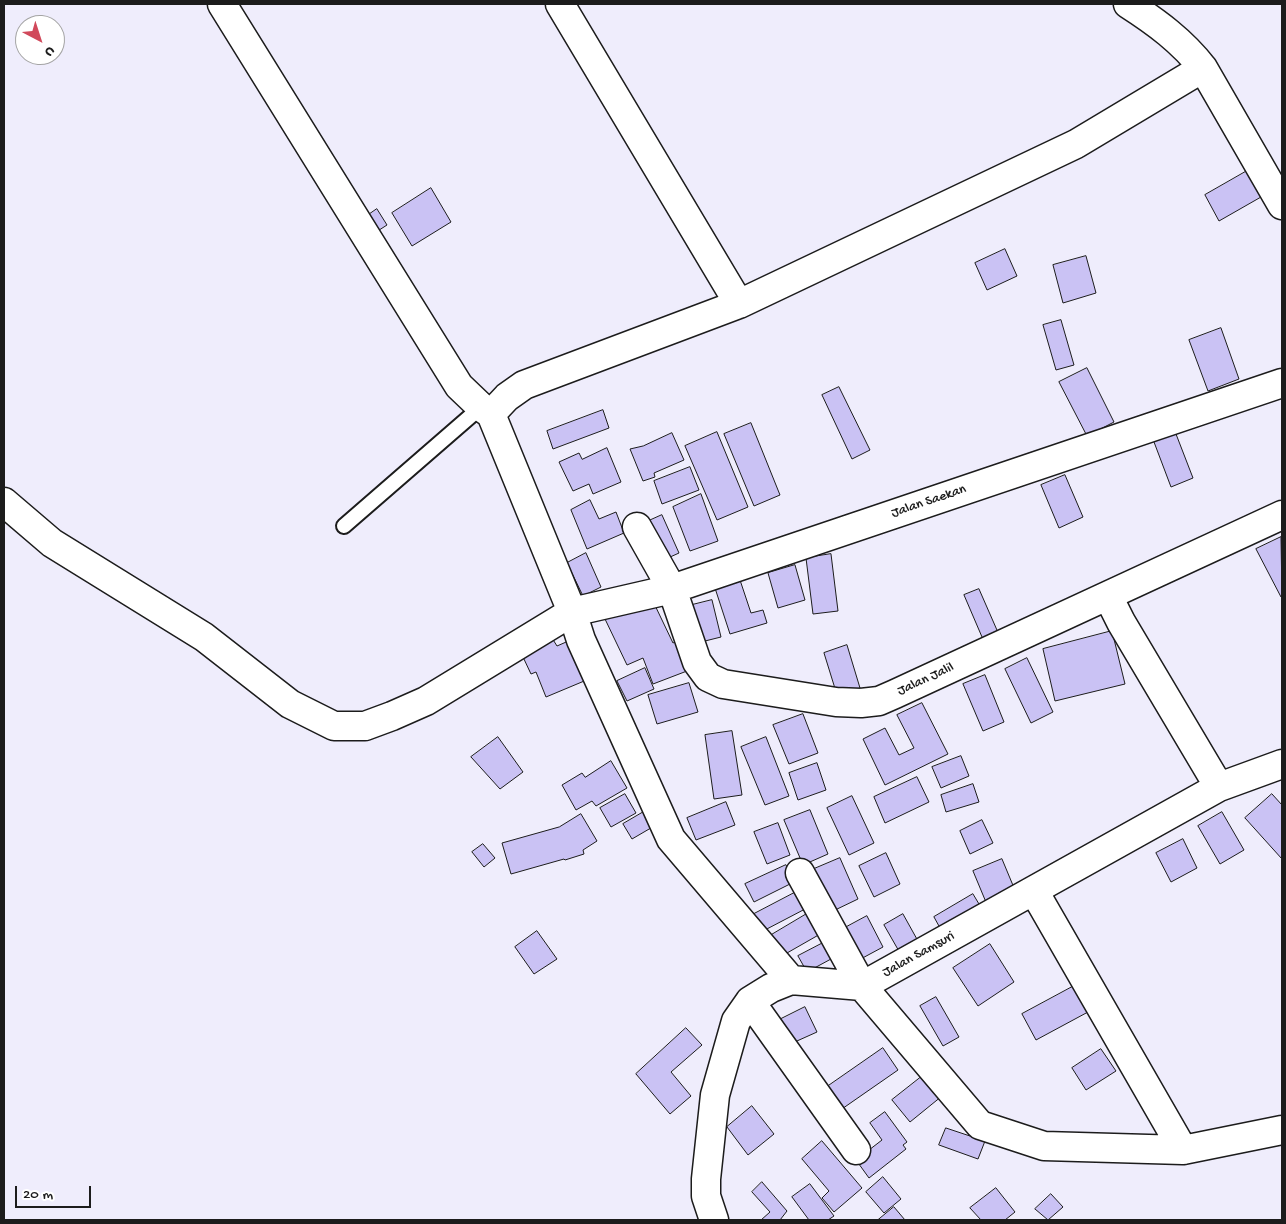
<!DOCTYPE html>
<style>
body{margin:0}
#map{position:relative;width:1286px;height:1224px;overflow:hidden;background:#efedfc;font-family:"Gochi Hand",sans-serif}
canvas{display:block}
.frame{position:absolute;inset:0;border:5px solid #1c1c1c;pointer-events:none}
.north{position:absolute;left:15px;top:15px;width:50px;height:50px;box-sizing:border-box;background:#fff;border:1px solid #a4a4a4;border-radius:50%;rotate:140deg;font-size:14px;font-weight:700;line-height:20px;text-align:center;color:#1c1c1c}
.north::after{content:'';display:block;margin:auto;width:18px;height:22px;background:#d1495b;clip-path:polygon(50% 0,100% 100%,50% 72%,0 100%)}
.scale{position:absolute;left:15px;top:1186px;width:76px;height:22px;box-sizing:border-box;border:2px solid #1c1c1c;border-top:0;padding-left:6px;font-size:15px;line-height:18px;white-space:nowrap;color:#1c1c1c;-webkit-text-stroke:4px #fff;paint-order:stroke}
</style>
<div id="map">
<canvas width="1286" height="1224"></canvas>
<div class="frame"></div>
<div class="north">U</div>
<div class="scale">20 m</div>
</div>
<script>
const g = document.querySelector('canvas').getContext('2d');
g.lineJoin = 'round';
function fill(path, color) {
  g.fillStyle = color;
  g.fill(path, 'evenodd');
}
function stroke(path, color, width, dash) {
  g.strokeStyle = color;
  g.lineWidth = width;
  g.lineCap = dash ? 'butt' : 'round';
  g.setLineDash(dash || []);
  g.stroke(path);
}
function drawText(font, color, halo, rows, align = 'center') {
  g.font = font + ' "Gochi Hand",sans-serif';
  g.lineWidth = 4;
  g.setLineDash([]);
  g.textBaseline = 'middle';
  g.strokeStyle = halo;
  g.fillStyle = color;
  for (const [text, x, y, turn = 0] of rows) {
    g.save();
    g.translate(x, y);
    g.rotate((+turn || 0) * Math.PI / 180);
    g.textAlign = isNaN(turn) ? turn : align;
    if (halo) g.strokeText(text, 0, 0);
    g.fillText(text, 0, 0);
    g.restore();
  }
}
const building = new Path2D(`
 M1247,171l14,26 -42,24 -14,-26z
 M431,188l20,34 -39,24 -20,-33z
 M377,209l10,16 -14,9 -9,-16z
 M1005,249l12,27 -30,14 -12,-27z
 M1086,256l10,37 -33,10 -10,-38z
 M1061,320l13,45 -18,5 -13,-45z
 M1221,328l18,51 -31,12 -19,-51z
 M1087,368l27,54 -27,14 -28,-54z
 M839,387l31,63 -18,9 -30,-64z
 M603,410l6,18 -56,21 -6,-18z
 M751,423l29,72 -26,11 -30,-72z
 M717,432l31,75 -31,13 -32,-74z
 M672,433l12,27 -30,13 1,4 -12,4 -13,-32 13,-3z
 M1176,434l17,44 -22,9 -17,-45z
 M607,448l14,34 -28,12 -4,-10 -16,7 -14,-29 20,-9 3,6z
 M690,467l9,23 -37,14 -8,-23z
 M1065,475l18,42 -24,11 -18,-43z
 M701,494l17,47 -28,10 -17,-44z
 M590,500l9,19 17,-7 8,21 -37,16 -16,-39z
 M662,515l17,38 -20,9 -17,-38z
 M1281,537l1,60h-1l-25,-48z
 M586,553l15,34 -18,9 -16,-33z
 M831,554l7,57 -25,3 -7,-56z
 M795,565l10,35 -27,8 -10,-35z
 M739,577l12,36 12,-3 4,13 -37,11 -16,-49z
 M979,589l21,48 -15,7 -21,-49z
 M651,597l22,46 2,-1 12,29 -34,13 -10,-26 -16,7 -22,-46z
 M712,600l9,37 -24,6 -9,-37z
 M1112,631l13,53 -70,17 -12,-52z
 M552,638l5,8 16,-7 16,40 -43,18 -10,-25 -5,2 -8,-17z
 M847,645l13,43 -23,7 -13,-42z
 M1027,658l26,54 -22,11 -26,-54z
 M645,668l9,21 -27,12 -10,-20z
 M985,675l19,47 -21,9 -20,-47z
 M689,683l9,29 -41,12 -9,-29z
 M922,703l26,51 -63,31 -22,-46 22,-11 14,27 15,-7 -17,-33z
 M803,714l15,39 -29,11 -16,-39z
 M732,731l10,64 -28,4 -9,-64z
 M498,737l25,35 -23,17 -29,-32z
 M766,737l23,59 -24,9 -24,-58z
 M961,756l8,20 -28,12 -9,-21z
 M611,761l16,27 -31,18 -4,-5 -16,9 -14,-25 20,-12 3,4z
 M817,763l9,27 -28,10 -9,-27z
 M917,777l12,25 -44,21 -11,-26z
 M973,784l6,18 -33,10 -5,-17z
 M625,794l11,19 -25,14 -11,-19z
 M1272,794l10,11v54l-37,-41z
 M852,796l22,47 -25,12 -22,-47z
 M726,802l9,23 -39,15 -9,-22z
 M647,810l9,15 -24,14 -9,-15z
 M810,810l18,44 -25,11 -19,-45z
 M1222,812l22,38 -24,14 -22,-38z
 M581,814l16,27 -14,9 1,4 -19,6 -1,-1 -53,15 -9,-31 57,-16z
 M982,820l11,23 -23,11 -10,-23z
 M778,823l12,32 -23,9 -13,-32z
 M1183,839l14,29 -26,14 -15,-29z
 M483,844l12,14 -11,9 -12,-15z
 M886,853l14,31 -26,13 -15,-31z
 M840,858l18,41 -25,12 -19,-42z
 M1002,859l15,36 -29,12 -15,-36z
 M786,865l8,17 -40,20 -9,-18z
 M798,891l9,17 -44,23 -9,-17z
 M973,894l12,20 -40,23 -11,-20z
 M810,912l12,21 -42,24 -12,-20z
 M903,914l20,36 -19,10 -20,-35z
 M867,916l16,31 -26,14 -16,-31z
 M537,931l20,28 -23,15 -19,-27z
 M823,943l8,16 -24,13 -9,-16z
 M990,944l24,38 -36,24 -25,-38z
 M1074,986l14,26 -52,28 -14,-26z
 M936,997l23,40 -16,9 -23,-40z
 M805,1007l12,25 -29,13 -11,-24z
 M686,1028l16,17 -31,27 20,24 -21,18 -34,-40z
 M883,1048l15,22 -59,41 -15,-22z
 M1101,1049l15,22 -30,19 -14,-22z
 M925,1074l17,22 -32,26 -18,-22z
 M752,1106l22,28 -26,21 -21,-28z
 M885,1112l22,30 -4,3 3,4 -37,29 -13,-18 26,-20 -12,-17z
 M946,1128l39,13 -7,18 -39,-14z
 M822,1141l40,47 -28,24 -12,-14 7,-7 -27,-32z
 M883,1177l18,22 -17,14 -18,-21z
 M762,1182l25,29 -7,9h-19l9,-8 -18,-20z
 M810,1184l24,32 -6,4h-19l-17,-23z
 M996,1188l19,24 -10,8h-24l-11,-12z
 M1051,1194l12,13 -15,13 -13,-11z
 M894,1207l11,13h-27z`);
const service = new Path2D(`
 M344,526l137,-119`);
const minor = new Path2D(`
 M222,4l237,382 22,21 10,7 81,198 9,28 90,199 120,141
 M560,4l179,300
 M1128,4c28,18 54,37 75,64l79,137
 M491,414l16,-17 17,-12 215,-81 337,-160 127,-76
 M4,502l48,41 152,94 86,67 44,22h31l27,-10 34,-15 146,-89 100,-23 610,-206
 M637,527l35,62 25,73 11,15 15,7 113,18 25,1 18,-2 16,-7 387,-179
 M1108,596l13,26 98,165
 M800,873l62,113 118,139 64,21 139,4 99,-20
 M1034,891l149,259
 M750,1001l106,149
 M714,1220l-8,-24v-17l9,-84 21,-74 14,-20 21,-13 20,-8 71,6 357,-199 63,-23`);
const streetNames = [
 ["Jalan Saekan",929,502,-19],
 ["Jalan Jalil",926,680,-25],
 ["Jalan Samsuri",919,955,-29]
];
fill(building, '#cac2f4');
stroke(building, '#1c1c1c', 1);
stroke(service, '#1c1c1c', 18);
stroke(minor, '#1c1c1c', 31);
stroke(service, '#fff', 14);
stroke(minor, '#fff', 28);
drawText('14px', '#1c1c1c', '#fff', streetNames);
</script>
